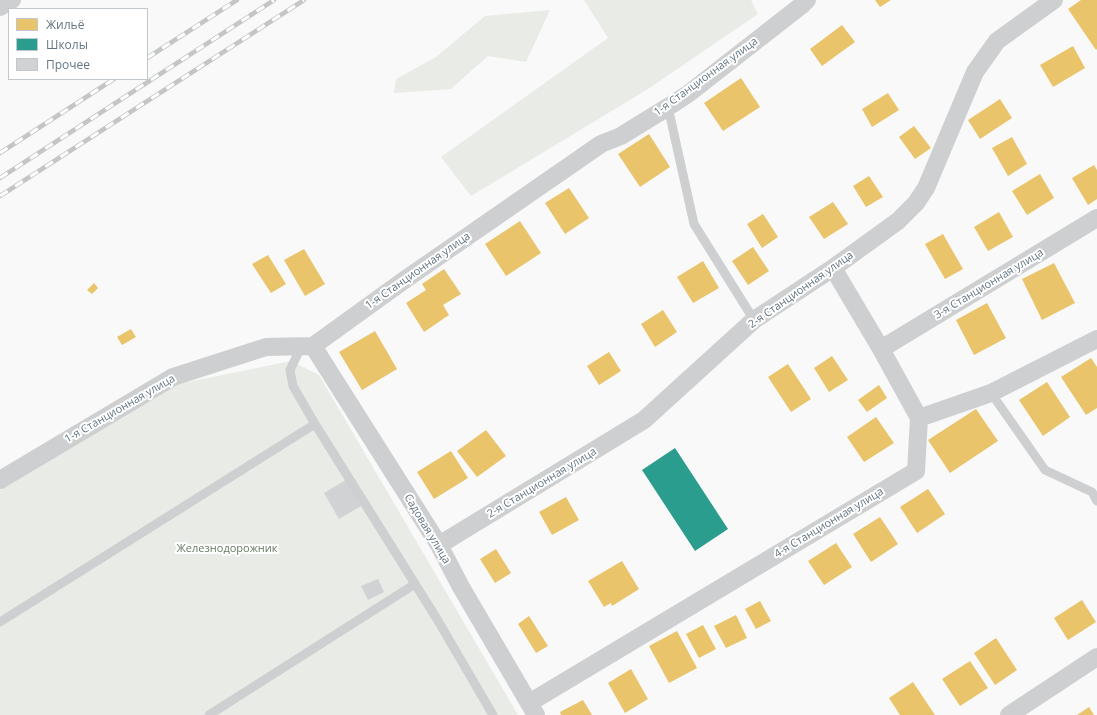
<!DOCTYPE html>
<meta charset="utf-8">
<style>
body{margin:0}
#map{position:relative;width:1097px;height:715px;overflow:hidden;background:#f9f9f9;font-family:"Open Sans",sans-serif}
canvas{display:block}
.legend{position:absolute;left:8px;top:8px;width:140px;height:72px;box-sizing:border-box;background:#fff;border:1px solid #c1c8cd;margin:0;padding:5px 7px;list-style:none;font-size:12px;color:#657683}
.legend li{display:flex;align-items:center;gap:8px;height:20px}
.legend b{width:20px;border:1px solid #c1c8cd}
</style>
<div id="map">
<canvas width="1097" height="715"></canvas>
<ul class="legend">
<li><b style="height:11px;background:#e9c46a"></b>Жильё</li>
<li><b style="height:11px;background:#2a9d8f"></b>Школы</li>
<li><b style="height:11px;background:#d0d2d3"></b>Прочее</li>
</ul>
</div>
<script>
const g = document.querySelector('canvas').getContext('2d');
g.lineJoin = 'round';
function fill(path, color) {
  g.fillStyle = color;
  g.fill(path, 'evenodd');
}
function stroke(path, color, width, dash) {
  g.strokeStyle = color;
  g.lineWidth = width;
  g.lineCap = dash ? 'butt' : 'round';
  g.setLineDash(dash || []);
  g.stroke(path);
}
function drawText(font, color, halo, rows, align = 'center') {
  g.font = font + ' "Open Sans",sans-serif';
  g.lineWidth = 4;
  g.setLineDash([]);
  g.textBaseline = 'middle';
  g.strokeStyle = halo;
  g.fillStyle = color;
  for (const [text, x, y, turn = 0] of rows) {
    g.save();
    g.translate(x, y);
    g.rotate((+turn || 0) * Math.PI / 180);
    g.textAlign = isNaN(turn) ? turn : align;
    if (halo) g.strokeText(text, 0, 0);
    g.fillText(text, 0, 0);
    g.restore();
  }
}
const green = new Path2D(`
 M584,0h167l7,14 -110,75 -177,107 -30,-39 167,-119z
 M550,10l-24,52 -38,-6 -37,33 -57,4 2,-14 40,-22 49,-41z
 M291,361l28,14 199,340h-518v-225l178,-106z`);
const homes = new Path2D(`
 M875,0h16l-11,7z
 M1081,0h16v49l-1,1 -28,-41z
 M842,25l13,17 -33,24 -12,-17z
 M1073,46l12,22 -32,19 -13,-22z
 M741,78l19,29 -37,24 -19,-28z
 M888,93l11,17 -27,17 -10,-18z
 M1000,99l12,19 -32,21 -12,-19z
 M914,126l17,22 -16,11 -16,-22z
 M649,134l21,33 -30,20 -22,-33z
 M1012,137l15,27 -19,12 -16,-28z
 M1094,165l3,5v29l-9,6 -16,-27z
 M1040,174l14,24 -27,17 -15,-24z
 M869,176l14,21 -17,10 -13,-21z
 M569,188l20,30 -24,16 -20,-31z
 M833,202l15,22 -24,15 -15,-22z
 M999,212l14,25 -25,14 -14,-24z
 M763,214l15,23 -16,11 -15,-24z
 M520,221l21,32 -35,23 -21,-32z
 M943,234l20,35 -18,10 -20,-35z
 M753,247l16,24 -21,14 -16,-24z
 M304,249l21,35 -20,12 -21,-36z
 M268,255l18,29 -15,9 -19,-29z
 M703,261l16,27 -26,15 -16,-26z
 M1054,263l21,40 -33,17 -20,-41z
 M444,269l17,25 -18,11 6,10 -25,17 -18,-29 20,-13 -4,-6z
 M94,283l4,5 -6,6 -5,-4z
 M987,303l19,35 -32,17 -18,-35z
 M663,310l14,22 -22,15 -14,-23z
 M131,329l5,8 -14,8 -5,-8z
 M375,331l22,38 -35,21 -23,-38z
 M609,352l12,19 -22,14 -12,-19z
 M832,356l16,24 -19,12 -15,-24z
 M1091,358l6,9v41l-11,7 -25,-38z
 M788,364l23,35 -20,13 -23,-35z
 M1047,382l23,35 -27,19 -24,-36z
 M879,385l8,13 -20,14 -9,-12z
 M976,409l22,32 -48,32 -22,-33z
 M876,417l18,26 -30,19 -17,-25z
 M486,430l20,26 -29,21 -20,-26z
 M451,451l17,27 -34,21 -17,-27z
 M928,489l17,25 -28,19 -17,-26z
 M566,497l13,23 -27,15 -13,-23z
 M880,517l18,27 -27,18 -18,-28z
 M836,543l16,24 -28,18 -16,-24z
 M496,549l15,24 -16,10 -15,-24z
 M622,561l17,28 -27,17 -1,-3 -7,4 -16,-26z
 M1082,600l14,22 -28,18 -14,-22z
 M760,601l11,20 -15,8 -11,-20z
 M736,615l11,23 -21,10 -12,-22z
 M529,616l19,30 -12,7 -18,-29z
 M703,625l13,24 -17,9 -13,-24z
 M677,631l20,37 -28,15 -20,-37z
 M996,638l21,32 -22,15 -21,-32z
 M970,661l18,27 -28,18 -18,-27z
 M631,669l17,30 -23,14 -17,-30z
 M913,682l22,33h-35l-11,-17z
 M583,700l9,15h-31l-1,-3z
 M1089,707l5,8h-17z`);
const schools = new Path2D(`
 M675,448l53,81 -33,22 -53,-81z`);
const building = new Path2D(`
 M346,480l15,26 -22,13 -15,-26z
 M378,579l6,13 -16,8 -7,-14z`);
const lane = new Path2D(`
 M668,107l26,117 60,96
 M302,345l-12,25 3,16 22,38 122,195 56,96
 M991,393l54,77 47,22 5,9
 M0,622l315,-198
 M209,715l206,-131`);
const street = new Path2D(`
 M0,7l12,-7
 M833,268l48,81 38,69
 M313,346l126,199 22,42 75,128
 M881,349l216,-131
 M0,480l173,-103 93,-30 47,-1 90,-65 198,-137 20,-8 47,-29 20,-13 114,-89 5,-5
 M439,545l205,-125 110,-100 79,-52 65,-47 18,-18 10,-15 49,-116 22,-31 57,-41
 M529,703l387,-232 3,-53 72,-25 106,-54
 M1009,715l88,-58`);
const rail = new Path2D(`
 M147,58l90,-58
 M0,153l114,-74
 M0,178l274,-178
 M0,196l304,-196`);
const streetNames = [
 ["1-я Станционная улица",706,77,-36],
 ["1-я Станционная улица",418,271,-35],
 ["3-я Станционная улица",989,284,-31],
 ["2-я Станционная улица",801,290,-35],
 ["1-я Станционная улица",120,409,-30],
 ["2-я Станционная улица",542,483,-31],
 ["4-я Станционная улица",829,523,-31],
 ["Садовая улица",427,529,59]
];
const parkNames = [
 ["Железнодорожник",227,549]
];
fill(green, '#e8ebe6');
fill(homes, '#e9c46a');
fill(schools, '#2a9d8f');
fill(building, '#d0d2d3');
stroke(lane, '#cecfd0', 9);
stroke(street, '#cecfd0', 18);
stroke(rail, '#c3c5c6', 4.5);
stroke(rail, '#fff', 3, [9]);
drawText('11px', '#657683', '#fff', streetNames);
drawText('11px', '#687a64', '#fff', parkNames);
</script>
